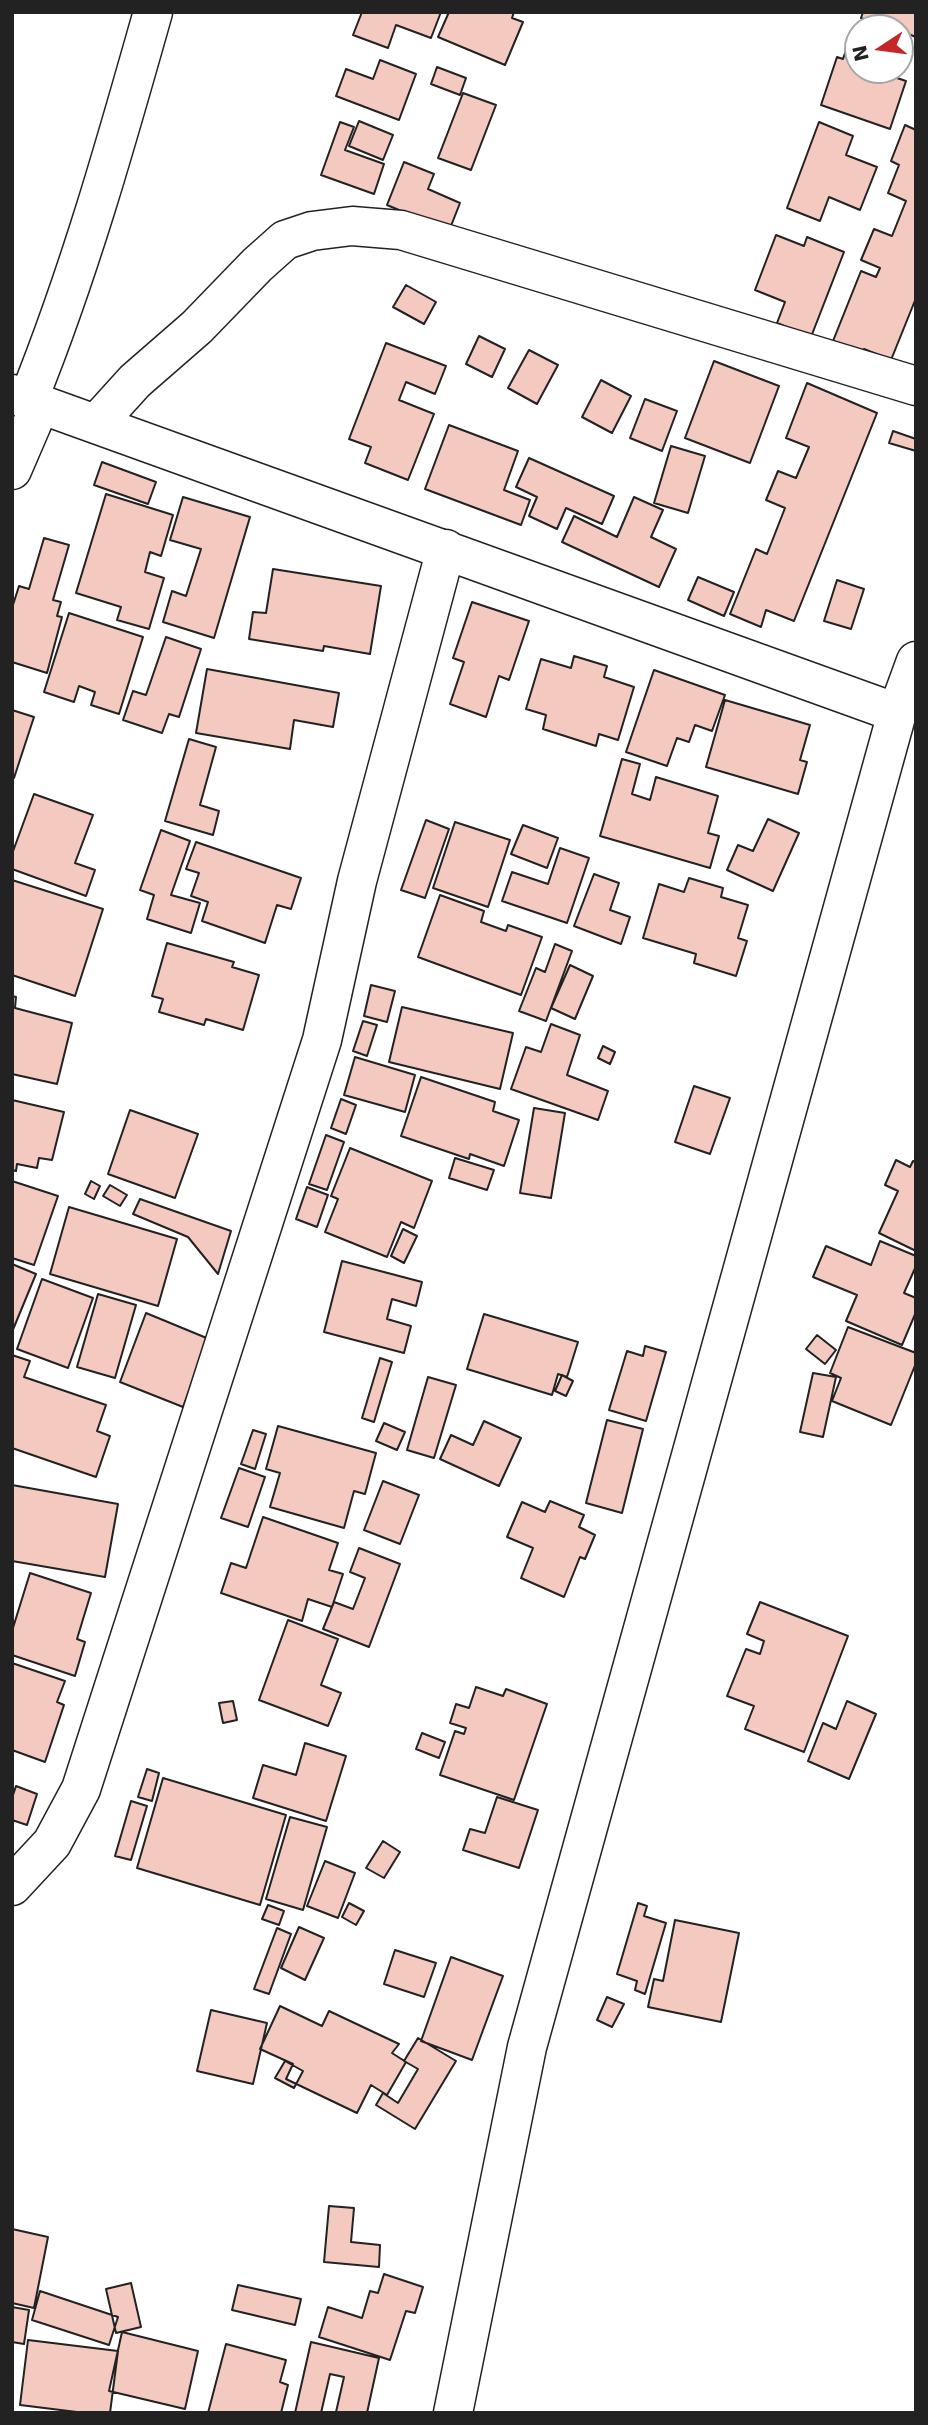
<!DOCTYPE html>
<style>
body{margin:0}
#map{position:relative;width:928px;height:2425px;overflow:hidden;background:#fff;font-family:"DejaVu Sans",sans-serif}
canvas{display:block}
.frame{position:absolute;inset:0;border:14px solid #222;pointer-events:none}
.north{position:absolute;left:844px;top:14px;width:70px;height:70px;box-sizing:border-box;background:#fff;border:2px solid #a7a7a7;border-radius:50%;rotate:257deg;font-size:19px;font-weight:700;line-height:28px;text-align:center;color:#222}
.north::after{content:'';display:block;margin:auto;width:24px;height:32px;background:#c62828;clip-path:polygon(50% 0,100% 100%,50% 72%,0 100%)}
</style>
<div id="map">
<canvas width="928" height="2425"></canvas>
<div class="frame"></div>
<div class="north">N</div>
</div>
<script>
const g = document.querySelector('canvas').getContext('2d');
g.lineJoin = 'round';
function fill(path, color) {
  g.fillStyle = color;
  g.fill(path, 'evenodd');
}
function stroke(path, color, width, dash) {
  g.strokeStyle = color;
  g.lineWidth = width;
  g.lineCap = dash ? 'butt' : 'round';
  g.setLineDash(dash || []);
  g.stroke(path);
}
const building = new Path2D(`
 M362,12h79l-10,26 -35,-13 -8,23 -35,-13z
 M449,12h65l-2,6 11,4 -18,43 -67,-28z
 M863,12h53v25l-16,-6v-3h-10l-29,-10z
 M846,50l12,4v16h15l33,11 -16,48 -69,-24 16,-48 6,2z
 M380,60l36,14 -17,46 -63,-24 10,-27 27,10z
 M437,67l29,11 -6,17 -29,-11z
 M463,93l33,12 -25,65 -33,-12z
 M359,121l34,14 -10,25 -34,-14z
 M340,122l14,5 -9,23 39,14 -10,30 -53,-19z
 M819,122l34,14 -7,19 31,12 -17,43 -31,-13 -9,24 -33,-13z
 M905,125l11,5v168l-25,62 -27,-11 -1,4 -30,-12 28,-70 15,6 4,-9 -19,-8 13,-31 18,7 14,-35 -18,-8 11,-28 -8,-4z
 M404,162l30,12 -6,15 32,14 -11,28 -62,-26z
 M776,235l28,11 3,-9 37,15 -33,85 -34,-14 8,-21 -30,-12z
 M406,285l30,17 -12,22 -31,-17z
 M479,336l26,13 -13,28 -26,-13z
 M386,343l60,23 -11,28 -29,-12 -7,18 35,14 -26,66 -43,-17 6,-16 -22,-8z
 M529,350l29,15 -21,39 -29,-16z
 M714,361l65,25 -29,77 -65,-25z
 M601,380l30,16 -19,37 -30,-16z
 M807,383l70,30 -83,208 -28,-11 -5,17 -31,-13 26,-65 11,5 18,-46 -19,-8 12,-29 18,7 13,-31 -23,-9z
 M645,399l32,12 -15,40 -32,-13z
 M449,425l69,26 -14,39 26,10 -9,25 -96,-36z
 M893,431l23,8v12l-27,-8z
 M671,446l34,10 -17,57 -34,-10z
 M529,458l85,38 -12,28 -36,-16 -9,21 -28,-13 8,-19 -21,-10z
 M102,462l54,20 -8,22 -54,-19z
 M106,494l67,21 -12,41 -11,-4 -5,20 19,6 -15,51 -32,-9 4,-13 -45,-14z
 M183,497l67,20 -36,121 -51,-16 9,-31 14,5 15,-47 -31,-9z
 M634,497l29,13 -12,27 25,12 -17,38 -97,-45 12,-26 43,21z
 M44,538l25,7 -16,55 8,2 -4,14 5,1 -15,56 -35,-11v-54l7,-22 10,3z
 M273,569l108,17 -11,68 -46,-8 -1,5 -74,-12 4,-27 13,1z
 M698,577l36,15 -10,24 -36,-16z
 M837,580l27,9 -13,40 -27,-8z
 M472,602l57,19 -20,59 -10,-4 -13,41 -36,-13 14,-42 -11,-4z
 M69,613l74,24 -24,77 -28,-9 4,-13 -16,-6 -5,16 -30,-10z
 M166,637l35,12 -22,68 -10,-3 -7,19 -39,-13 10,-29 13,4z
 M574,656l33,10 -3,11 30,10 -16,53 -19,-6 -3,12 -53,-17 3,-14 -20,-6 15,-50 30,9z
 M207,669l132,24 -6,34 -39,-7 -4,29 -94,-16z
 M654,670l71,25 -13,36 -17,-6 -6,17 -12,-4 -10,28 -41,-14z
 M725,700l85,25 -10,35 7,2 -9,32 -92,-27z
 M12,710l22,7 -20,61h-2z
 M189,739l27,8 -16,58 19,6 -6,24 -48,-14z
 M622,759l18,5 -8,30 18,6 6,-23 62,19 -10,37 11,3 -9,32 -110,-32z
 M34,794l59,21 -18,48 20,7 -9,26 -74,-27v-15z
 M768,819l31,14 -26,58 -46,-21 11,-25 15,6z
 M426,820l23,9 -24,69 -24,-8z
 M455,822l55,18 -22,67 -55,-19z
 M523,825l35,13 -11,30 -36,-14z
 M161,830l29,11 -19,54 29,8 -9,30 -44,-14 7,-24 -14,-5z
 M196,842l105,36 -10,31 -14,-4 -12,38 -63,-22 6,-19 -17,-6 8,-23 -13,-4z
 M560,848l29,10 -22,65 -65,-22 10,-29 36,12z
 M594,874l25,9 -9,27 20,7 -9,27 -47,-18z
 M689,878l34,10 -2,9 27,8 -10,33 9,3 -11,35 -42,-13 2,-9 -53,-16 16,-54 25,8z
 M12,880l91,29 -28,87 -63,-21z
 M440,895l44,16 -3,11 25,9 2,-6 34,12 -21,58 -103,-38z
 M167,943l67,19 -2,5 27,8 -16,55 -37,-11 -2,6 -45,-13 4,-13 -11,-3z
 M555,944l17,7 -26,70 -27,-10 17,-43 9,4z
 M570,965l23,11 -18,43 -24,-11z
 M371,985l24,6 -8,31 -23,-6z
 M12,996l4,1 -1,11 57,15 -15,61 -45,-10z
 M402,1007l111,26 -13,56 -111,-27z
 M363,1021l14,4 -10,31 -14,-5z
 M551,1024l29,11 -13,40 41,16 -10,29 -87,-31 15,-42 15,5z
 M603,1046l12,6 -5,12 -12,-6z
 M355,1057l60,18 -10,37 -61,-17z
 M421,1077l74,25 -2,9 26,9 -15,46 -34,-12 -1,5 -68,-23z
 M694,1086l36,12 -20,56 -35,-12z
 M341,1099l15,6 -10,29 -15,-6z
 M12,1100l52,12 -12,48 -13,-2 -2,10 -20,-4 -1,7 -4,-1z
 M534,1108l31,5 -14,85 -31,-5z
 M130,1110l68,24 -23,64 -67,-24z
 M326,1135l18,7 -17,48 -18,-6z
 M350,1148l82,33 -18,47 -13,-6 -14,35 -62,-25 13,-33 -7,-3z
 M455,1158l39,12 -7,20 -38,-12z
 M896,1160l14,7 3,-6 3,1v89l-37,-18 19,-42 -13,-6z
 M12,1181l46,15 -24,69 -22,-7z
 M91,1181l9,5 -6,13 -9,-5z
 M110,1185l17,10 -7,11 -17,-10z
 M307,1187l21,8 -11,32 -21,-8z
 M140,1199l91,32 -13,43 -30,-37 -55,-23z
 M69,1207l108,32 -19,67 -108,-32z
 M403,1229l14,7 -13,27 -13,-7z
 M880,1241l36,15v10l-12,27 12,5v14l-14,33 -56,-24 11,-26 -44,-18 13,-31 45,19z
 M342,1261l80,21 -6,24 -24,-7 -5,20 24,7 -7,27 -80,-21z
 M12,1264l24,10 -24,58z
 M42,1279l51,19 -25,70 -51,-19z
 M98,1294l38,11 -21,73 -38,-11z
 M146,1313l63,26 -26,68 -63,-25z
 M484,1314l94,28 -11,35 -9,-3 -6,21 -85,-26z
 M848,1327l68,26v10l-25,62 -59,-24 9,-23 -11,-5z
 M817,1335l19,15 -11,14 -19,-15z
 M645,1346l21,6 -20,69 -37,-11 18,-59 16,5z
 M12,1355l18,6 -6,16 82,28 -9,26 13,5 -14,41 -84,-29z
 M380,1358l12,4 -18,60 -12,-4z
 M813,1373l23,4 -13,60 -23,-5z
 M562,1375l11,6 -7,15 -11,-5z
 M428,1377l28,8 -22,73 -27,-8z
 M607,1420l36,9 -21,84 -36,-10z
 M484,1421l37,17 -22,48 -59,-27 11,-24 22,10z
 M384,1423l21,9 -8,18 -21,-9z
 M278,1426l98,27 -11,41 -11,-3 -10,37 -74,-21 10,-34 -14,-4z
 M253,1430l13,4 -11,35 -14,-5z
 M239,1468l26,9 -17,50 -27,-9z
 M383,1481l36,14 -19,49 -36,-14z
 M12,1485l106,19 -13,73 -93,-16z
 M550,1501l34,14 -5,12 16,8 -10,24 -5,-2 -16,40 -43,-19 12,-30 -26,-11 15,-35 23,10z
 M263,1517l75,26 -9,27 14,4 -11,33 -24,-8 -6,22 -81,-28 10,-30 15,5z
 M359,1548l41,16 -31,83 -46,-18 11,-27 19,7 12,-31 -15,-6z
 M30,1573l61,20 -14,46 8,3 -10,34 -63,-21v-24z
 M760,1602l88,34 -44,116 -59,-23 9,-23 -27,-10 19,-47 14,5 4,-13 -17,-7z
 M288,1620l50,19 -17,46 20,8 -13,33 -69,-26z
 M12,1663l53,18 -8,21 7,3 -19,57 -33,-12z
 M476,1687l27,9 3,-7 41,15 -33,96 -74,-25 15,-44 9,3 2,-6 -16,-5 6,-19 13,4z
 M233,1701l4,19 -14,3 -4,-20z
 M847,1701l29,13 -27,65 -41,-18 15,-38 13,6z
 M422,1733l23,9 -6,16 -23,-9z
 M305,1743l41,13 -20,65 -73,-23 10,-33 33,10z
 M147,1769l12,4 -7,28 -14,-4z
 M163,1778l123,37 -26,90 -123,-37z
 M16,1786l21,8 -10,31 -15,-5v-22z
 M497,1797l41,13 -19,58 -56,-18 7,-21 15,4z
 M131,1801l16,5 -16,54 -16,-4z
 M290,1817l37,10 -24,83 -37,-11z
 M383,1841l17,11 -16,26 -18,-10z
 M325,1861l30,12 -17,45 -31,-12z
 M349,1903l15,8 -8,14 -14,-8z
 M638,1903l9,3 -3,10 22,7 -21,71 -10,-4 2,-9 -20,-7z
 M268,1905l16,6 -5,14 -17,-6z
 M675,1920l64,13 -18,89 -73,-15 6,-28 9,2z
 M299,1927l25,11 -19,42 -24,-12z
 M277,1928l14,6 -22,60 -15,-5z
 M395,1950l41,13 -12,34 -40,-13z
 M451,1957l52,19 -31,84 -51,-19z
 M607,1997l17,7 -12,23 -15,-7z
 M280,2006l42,20 7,-15 70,33 -7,9 14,9 -19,33 -16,-10 -14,28 -71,-34 7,-15 -33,-15z
 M211,2010l56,13 -14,61 -56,-13z
 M418,2038l38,23 -41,68 -39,-24 7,-12 15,10 20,-34 -14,-8z
 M285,2061l18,10 -9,17 -19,-10z
 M329,2206l25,2 -3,34 29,3 -1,22 -55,-5z
 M12,2229l36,8 -14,71 -22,-5z
 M384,2274l39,13 -8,26 -9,-2 -16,49 -71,-23 9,-30 34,11 8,-27 8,2z
 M131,2283l10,44 -25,6 -10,-44z
 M238,2285l63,14 -6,26 -63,-15z
 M40,2291l78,26 -9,28 -77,-25z
 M12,2307l17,3 -5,34 -12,-2z
 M122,2332l76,19 -13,58 -76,-18z
 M28,2340l90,11 -8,62h-25l-65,-8z
 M311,2342l68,16 -12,55 -31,-1 8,-35 -14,-3 -9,39h-26z
 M226,2344l60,16 -6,22 8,3 -7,28h-73z`);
const minor = new Path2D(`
 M12,394l885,319
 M28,400c51,-126 88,-257 125,-388
 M96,424l39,-43 62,-54 60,-62 28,-25 27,-9 40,-5 49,4 515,156
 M12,470l28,-65
 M12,1886l40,-43 29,-54 241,-749 35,-159 89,-332
 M453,2413l74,-366 370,-1334 19,-52`);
fill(building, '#f3c9c0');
stroke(building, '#222', 2);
stroke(minor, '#222', 41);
stroke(minor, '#fff', 38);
</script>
